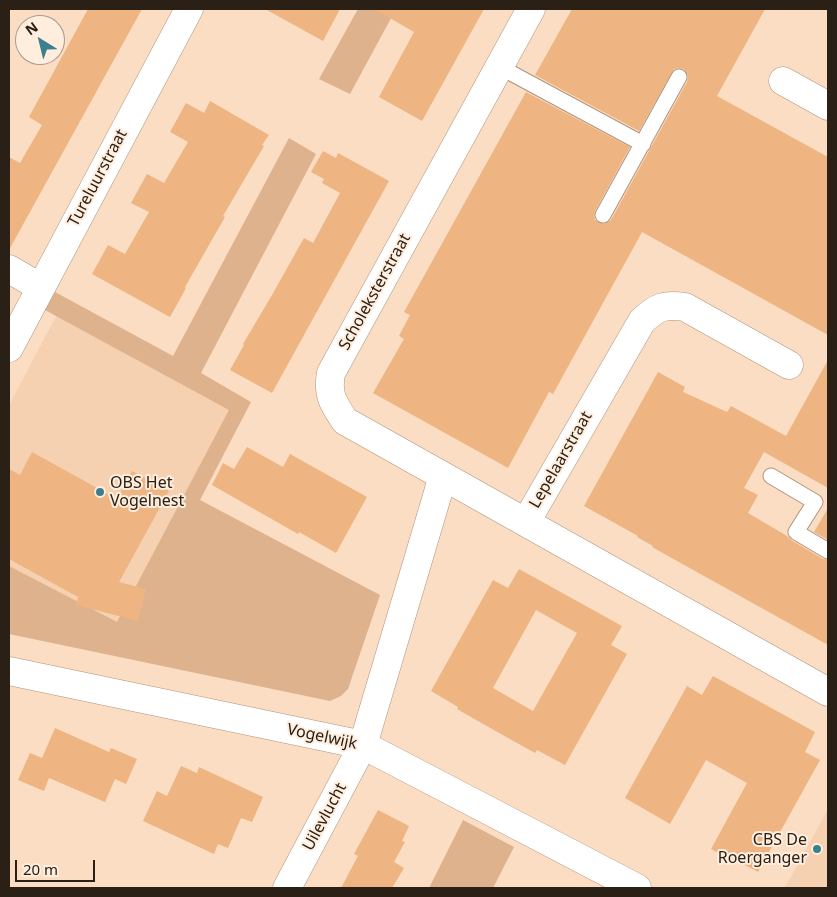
<!DOCTYPE html>
<style>
body{margin:0}
#map{position:relative;width:837px;height:897px;overflow:hidden;background:#fbddc3;font-family:"Noto Sans",sans-serif}
canvas{display:block}
.frame{position:absolute;inset:0;border:10px solid #2a2016;pointer-events:none}
.north{position:absolute;left:15px;top:15px;width:50px;height:50px;box-sizing:border-box;background:#ffeddd;border:1px solid #aa9b8d;border-radius:50%;rotate:324deg;font-size:14px;font-weight:700;line-height:20px;text-align:center;color:#2a2016}
.north::after{content:'';display:block;margin:auto;width:18px;height:22px;background:#3b808e;clip-path:polygon(50% 0,100% 100%,50% 72%,0 100%)}
.scale{position:absolute;left:15px;top:860px;width:80px;height:22px;box-sizing:border-box;border:2px solid #2a2016;border-top:0;padding-left:6px;font-size:15px;line-height:18px;white-space:nowrap;color:#2a2016;-webkit-text-stroke:4px #ffeddd;paint-order:stroke}
</style>
<div id="map">
<canvas width="837" height="897"></canvas>
<div class="frame"></div>
<div class="north">N</div>
<div class="scale">20 m</div>
</div>
<script>
const g = document.querySelector('canvas').getContext('2d');
g.lineJoin = 'round';
function fill(path, color) {
  g.fillStyle = color;
  g.fill(path, 'evenodd');
}
function stroke(path, color, width, dash) {
  g.strokeStyle = color;
  g.lineWidth = width;
  g.lineCap = dash ? 'butt' : 'round';
  g.setLineDash(dash || []);
  g.stroke(path);
}
function drawText(font, color, halo, rows, align = 'center') {
  g.font = font + ' "Noto Sans",sans-serif';
  g.lineWidth = 4;
  g.setLineDash([]);
  g.textBaseline = 'middle';
  g.strokeStyle = halo;
  g.fillStyle = color;
  for (const [text, x, y, turn = 0] of rows) {
    g.save();
    g.translate(x, y);
    g.rotate((+turn || 0) * Math.PI / 180);
    g.textAlign = isNaN(turn) ? turn : align;
    if (halo) g.strokeText(text, 0, 0);
    g.fillText(text, 0, 0);
    g.restore();
  }
}
const built = new Path2D(`
 M60,309l178,91 -120,241 -109,-61v-175z
 M828,809v79h-43z`);
const green = new Path2D(`
 M358,9h38l-46,85 -31,-15z
 M289,138l27,16 -115,219 50,29 -51,98 180,95 -32,94 -7,7 -11,5 -321,-67v-68l108,56 112,-212 -184,-100 10,-18 118,64z
 M463,820l51,27 -21,41h-64z`);
const building = new Path2D(`
 M88,9h54l-133,241v-93l11,6 22,-38 -13,-8z
 M265,9h75l-17,32z
 M374,9h110l-62,112 -43,-24 35,-65z
 M572,9h193l-48,87 111,61v178l-186,-103 -89,162 -4,-2 -41,76 -135,-75 31,-54 -5,-3 11,-21 -6,-3 122,-220 104,55 -35,64 -1,5 1,4 9,4 7,-4 76,-138 1,-6 -4,-7 -5,-1 -5,1 -35,62 -104,-56z
 M210,101l59,34 -7,10 2,1 -41,70 2,1 -40,70 1,1 -16,29 -78,-43 16,-29 17,9 24,-42 -18,-9 16,-29 17,9 24,-41 -18,-10 16,-29 18,10z
 M323,151l13,7 2,-5 51,28 -117,212 -42,-23 14,-25 -1,-1 29,-49 32,-57 9,5 27,-50 -18,-10 2,-4 -13,-7z
 M828,360v128l-64,-36 -20,36 14,7 -10,18 39,23 4,4 32,19 5,1v85l-176,-98 1,-1 -16,-9 1,-1 -54,-30 74,-134 27,15 -2,5 44,20 4,-6 55,30z
 M247,447l36,20 7,-13 77,43 -31,56 -37,-21 -1,2 -86,-49 11,-22 11,6z
 M32,452l85,47 15,-28 37,20 -50,91 27,7 -8,32 -62,-16 2,-8 -69,-38v-90l11,6z
 M828,508v32l-14,-8z
 M519,569l103,57 -11,19 16,9 -62,111 -28,-15 -2,3 -43,-24 -35,-20 1,-2 -27,-16 62,-111 15,8zM536,610l41,23 -44,78 -40,-23z
 M713,676l102,56 -10,20 15,8 -62,112 -28,-15 -1,2 -18,-10 36,-66 -41,-23 -36,64 -45,-26 62,-112 15,9z
 M55,728l54,24 2,-4 26,11 -11,25 -11,-5 -10,23 -56,-24 -5,13 -26,-11 12,-27 12,5z
 M181,766l16,7 2,-6 64,30 -11,25 -11,-4 -13,30 -10,-4 -4,10 -71,-33 14,-30 10,5z
 M378,810l31,16 -7,15 3,1 -11,20 10,6 -12,20h-51l17,-32 -4,-2z`);
const service = new Path2D(`
 M498,66l145,78
 M603,215l76,-138
 M771,476l44,26 -19,30 32,19`);
const minor = new Path2D(`
 M531,9l-200,364c-4,22 2,30 14,48l483,271
 M783,81l45,25
 M9,269l31,18
 M9,348l180,-339
 M526,522l116,-201c15,-14 22,-17 43,-14l104,58
 M9,671l354,74 274,143
 M287,888l76,-143 80,-269`);
const markers = [
 [100,492,5,"#3b808e"],
 [817,849,5,"#3b808e"]
];
const streetNames = [
 ["Tureluurstraat",98,178,-62],
 ["Scholeksterstraat",375,292,-61],
 ["Lepelaarstraat",561,460,-60],
 ["Vogelwijk",322,737,12],
 ["Uilevlucht",325,817,-62]
];
const poiNames = [
 ["OBS Het",110,483],
 ["Vogelnest",110,501],
 ["CBS De",807,840,"right"],
 ["Roerganger",807,858,"right"]
];
fill(built, '#f5d1b2');
fill(green, '#ddb28c');
fill(building, '#eeb481');
stroke(service, '#b0947c', 17);
stroke(minor, '#b0947c', 29);
stroke(service, '#fff', 15);
stroke(minor, '#fff', 28);
for (const [x, y, r, color] of markers) {
  const dot = new Path2D();
  dot.arc(x, y, r, 0, 2 * Math.PI);
  g.fillStyle = color;
  g.fill(dot);
  stroke(dot, '#ffeddd', 2);
}
drawText('16px', '#2a2016', '#ffeddd', streetNames);
drawText('16px', '#2a2016', '#ffeddd', poiNames, 'left');
</script>
